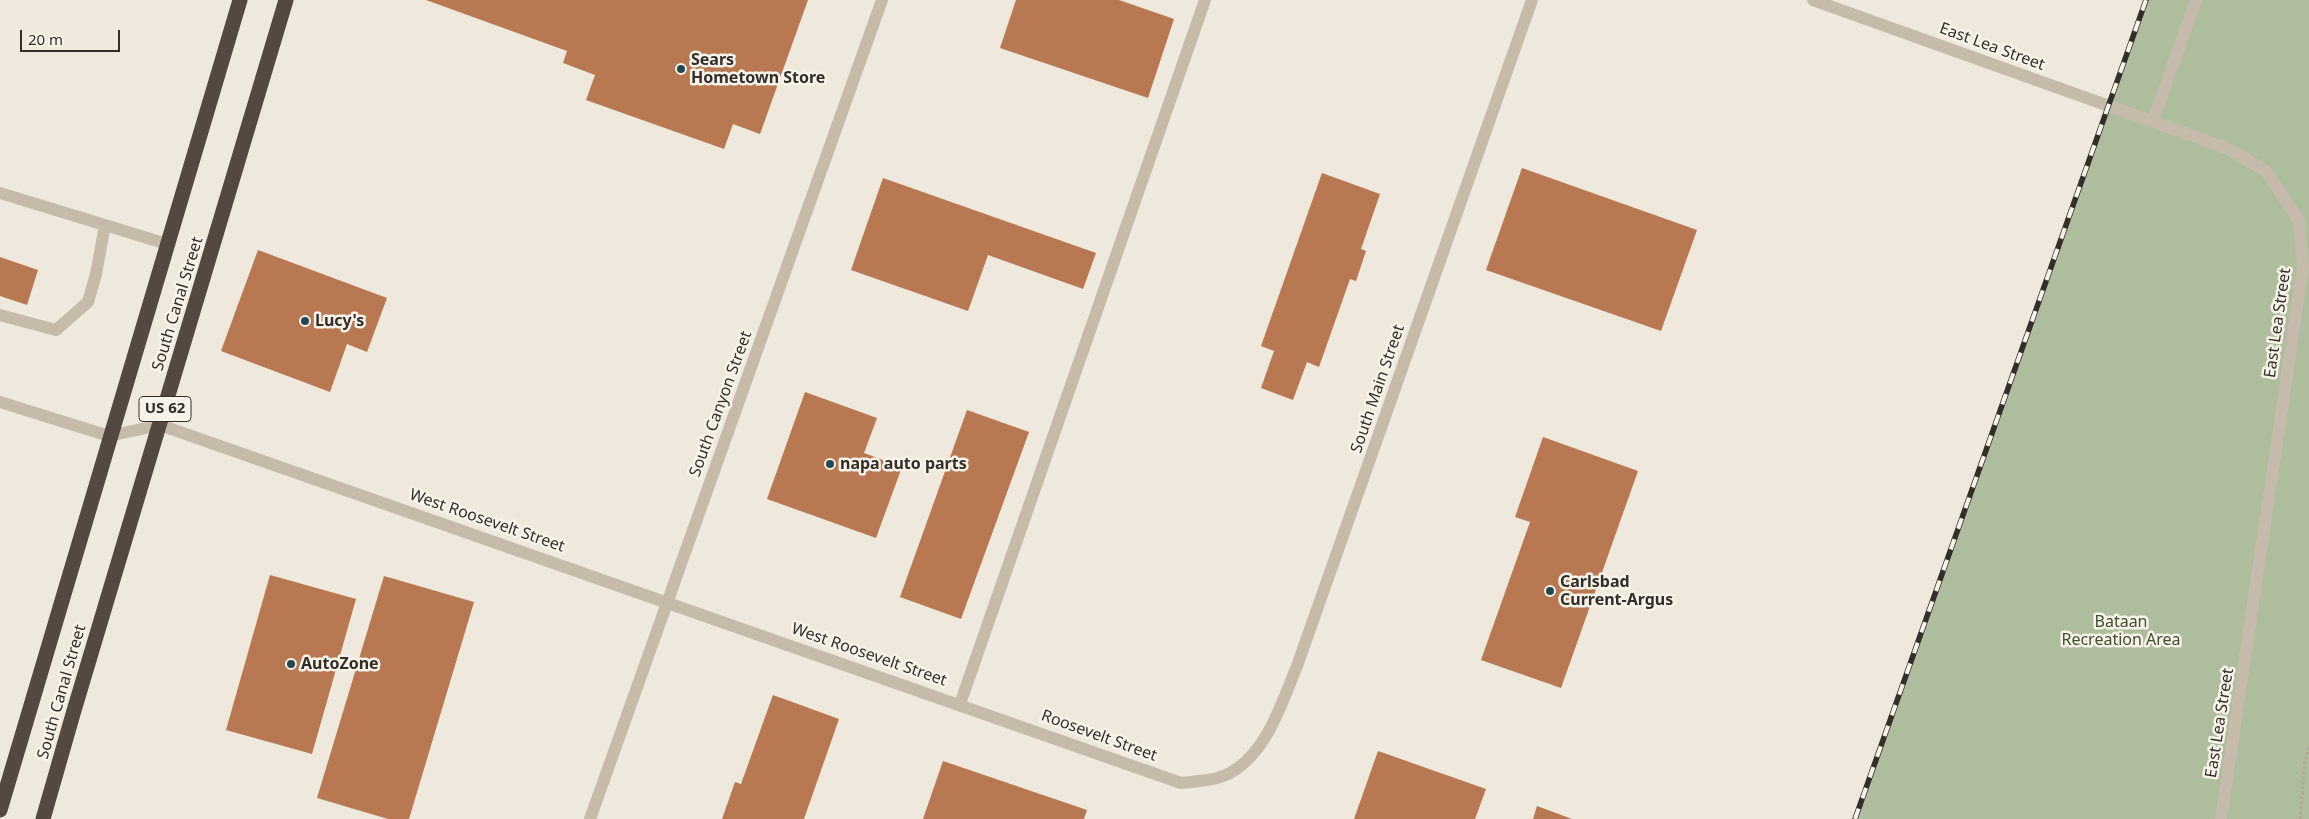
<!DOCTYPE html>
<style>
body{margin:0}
#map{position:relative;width:2309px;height:819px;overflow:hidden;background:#efe9dd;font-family:"Noto Sans",sans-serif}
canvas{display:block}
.scale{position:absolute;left:20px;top:30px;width:100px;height:22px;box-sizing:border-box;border:2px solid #342e29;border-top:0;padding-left:6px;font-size:15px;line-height:18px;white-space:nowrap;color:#342e29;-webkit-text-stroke:4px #f7f3e9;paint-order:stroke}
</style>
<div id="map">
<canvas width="2309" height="819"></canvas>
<div class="scale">20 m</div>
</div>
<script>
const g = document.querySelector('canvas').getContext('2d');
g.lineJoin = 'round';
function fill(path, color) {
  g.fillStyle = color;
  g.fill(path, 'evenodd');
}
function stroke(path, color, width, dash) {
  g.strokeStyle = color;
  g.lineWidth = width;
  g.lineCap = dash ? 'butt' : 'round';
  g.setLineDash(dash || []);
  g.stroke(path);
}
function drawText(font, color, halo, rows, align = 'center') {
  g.font = font + ' "Noto Sans",sans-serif';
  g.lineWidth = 5;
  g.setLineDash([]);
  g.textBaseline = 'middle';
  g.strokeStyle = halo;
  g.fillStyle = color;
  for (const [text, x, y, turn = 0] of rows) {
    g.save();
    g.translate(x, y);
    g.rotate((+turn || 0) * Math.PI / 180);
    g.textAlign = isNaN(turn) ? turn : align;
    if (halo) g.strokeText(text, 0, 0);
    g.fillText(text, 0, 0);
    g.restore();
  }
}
const green = new Path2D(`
 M2146,0h163v819h-454z`);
const building = new Path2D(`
 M426,0h382l-48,134 -27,-10 -9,25 -138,-49 9,-25 -32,-12 4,-12z
 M1016,0h103l55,19 -26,79 -148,-50z
 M1522,168l175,62 -36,101 -175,-61z
 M1322,173l58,21 -19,55 5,2 -10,30 -6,-2 -31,88 -12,-5 -14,38 -32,-12 13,-37 -13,-5z
 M883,178l213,75 -13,36 -95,-34 -20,56 -117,-41z
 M258,250l129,48 -20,54 -20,-8 -17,48 -109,-41z
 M0,257l38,13 -11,35 -27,-9z
 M805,392l72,26 -13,35 38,14 -26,71 -109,-39z
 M967,410l62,22 -68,187 -61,-22z
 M1543,437l95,34 -77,217 -80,-28 49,-138 -15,-5z
 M270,575l86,24 -44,155 -86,-24z
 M384,576l90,26 -65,217h-21l-71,-21z
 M773,695l66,24 -35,100h-82l13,-37 6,2z
 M1378,751l108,38 -11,30h-121z
 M943,761l144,49 -3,9h-161z
 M1537,806l35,13h-39z`);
const path = new Path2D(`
 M2300,819l5,-57 4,-15`);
const minor = new Path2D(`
 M1813,0l416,149 37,22 33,50 4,46 -82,552
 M2153,121l43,-121
 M0,193l167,51
 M0,315l56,15 32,-28 8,-28 9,-49
 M0,402l109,34 51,-11 1021,358c16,-2 34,-2 49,-10 37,-20 52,-71 67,-107l235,-666
 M960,704l245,-704
 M590,819l292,-819`);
const highway = new Path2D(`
 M0,810l240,-810
 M43,819l30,-105 213,-714`);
const rail = new Path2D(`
 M1855,819l291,-819`);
const markers = [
 [681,69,5,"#234851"],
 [305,321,5,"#234851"],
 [830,464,5,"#234851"],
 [1550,591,5,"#234851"],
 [291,664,5,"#234851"]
];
const shields = [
 [165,409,52]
];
const shieldNames = [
 ["US 62",165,409]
];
const streetNames = [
 ["East Lea Street",1992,47,20],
 ["South Canal Street",178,304,-73],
 ["East Lea Street",2278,323,-82],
 ["South Main Street",1378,389,-71],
 ["South Canyon Street",721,404,-70],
 ["West Roosevelt Street",487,521,19],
 ["West Roosevelt Street",869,655,19],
 ["South Canal Street",62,692,-74],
 ["East Lea Street",2220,723,-81],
 ["Roosevelt Street",1099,736,20]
];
const poiNames = [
 ["Sears",691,60],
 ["Hometown Store",691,78],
 ["Lucy's",315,321],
 ["napa auto parts",840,464],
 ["Carlsbad",1560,582],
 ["Current-Argus",1560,600],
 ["AutoZone",301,664]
];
const parkNames = [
 ["Bataan",2121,622],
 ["Recreation Area",2121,640]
];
fill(green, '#afbd9f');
fill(building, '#b87852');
stroke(path, '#b2a595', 3, [2.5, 2.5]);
stroke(minor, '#c6bbaa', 12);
stroke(highway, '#544941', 15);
stroke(rail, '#342e29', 5.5);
stroke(rail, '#f7f3e9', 4, [11]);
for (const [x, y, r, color] of markers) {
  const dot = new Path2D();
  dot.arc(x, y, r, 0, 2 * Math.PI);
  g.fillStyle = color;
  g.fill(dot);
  stroke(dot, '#f7f3e9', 2);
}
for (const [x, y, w] of shields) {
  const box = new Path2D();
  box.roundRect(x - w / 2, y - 12.5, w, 25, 4);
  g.fillStyle = '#f7f3e9';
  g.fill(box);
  stroke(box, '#342e29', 1);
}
drawText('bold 15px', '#342e29', null, shieldNames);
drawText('16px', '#342e29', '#f7f3e9', streetNames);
drawText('bold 16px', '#342e29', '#f7f3e9', poiNames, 'left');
drawText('16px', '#40502f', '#f7f3e9', parkNames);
</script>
